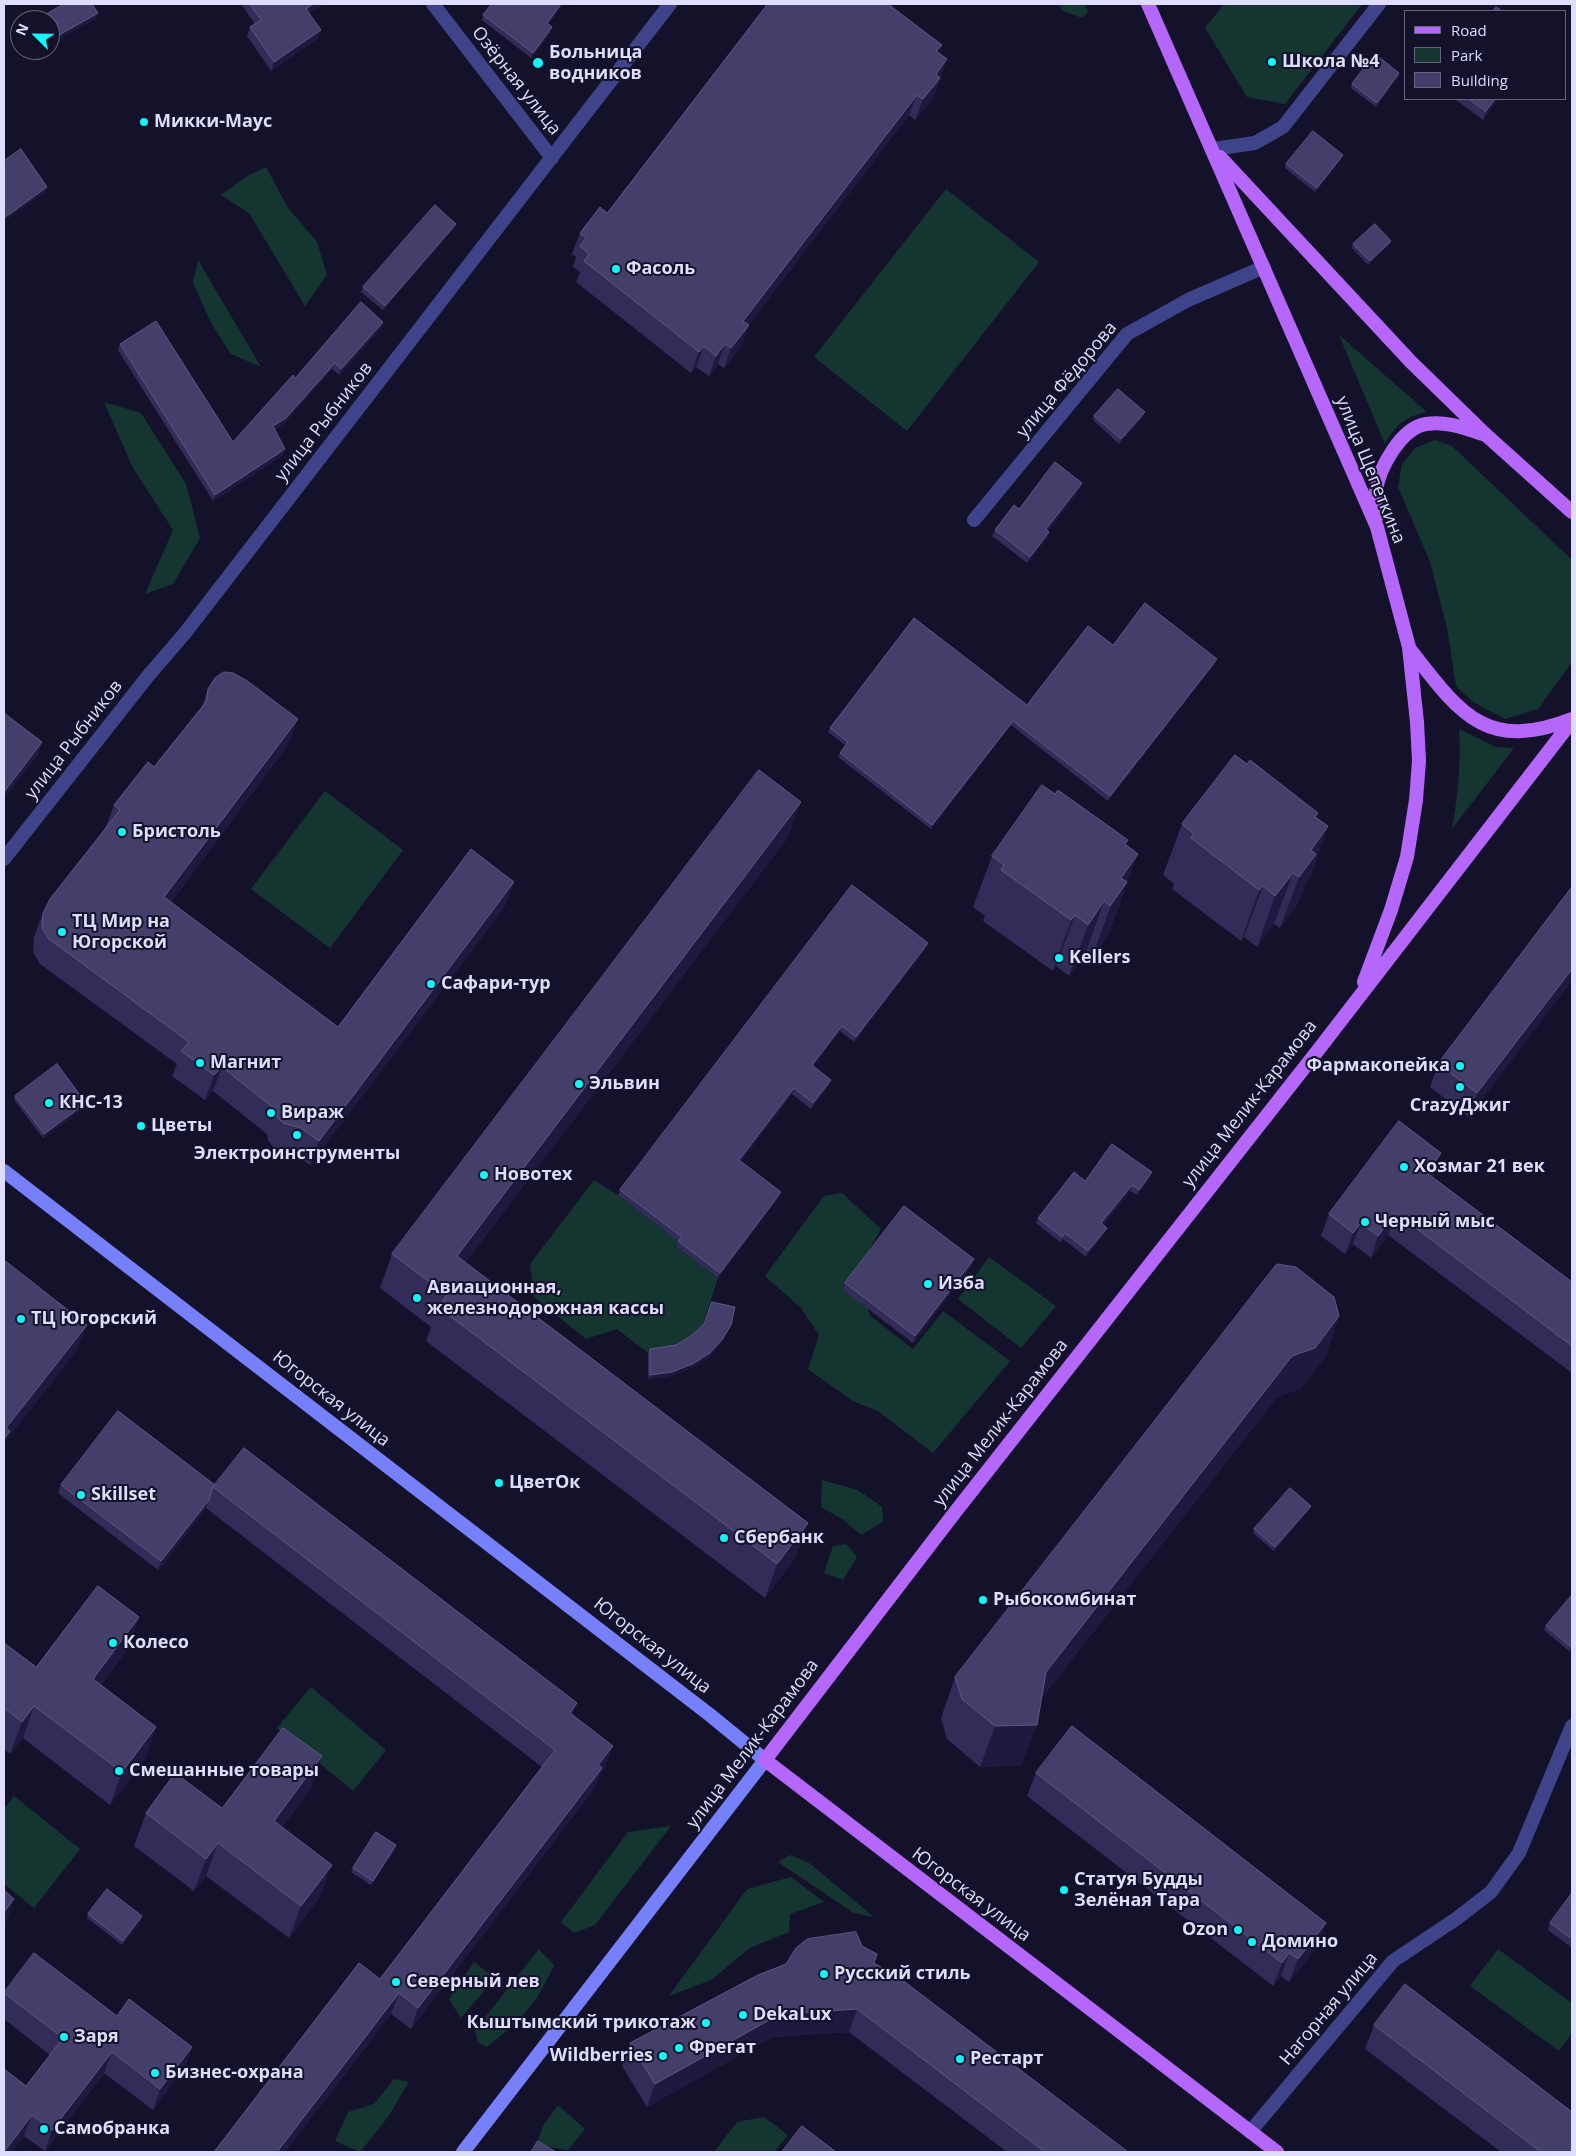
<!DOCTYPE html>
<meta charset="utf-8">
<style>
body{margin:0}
#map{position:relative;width:1576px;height:2156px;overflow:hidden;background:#14122b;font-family:"Open Sans",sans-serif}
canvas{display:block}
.frame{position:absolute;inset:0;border:5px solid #deddfe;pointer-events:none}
.legend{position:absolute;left:1404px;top:10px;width:162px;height:90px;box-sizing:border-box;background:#14122b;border:1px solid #65637f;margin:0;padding:6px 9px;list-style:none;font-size:15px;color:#deddfe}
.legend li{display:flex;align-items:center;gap:10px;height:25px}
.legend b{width:25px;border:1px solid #65637f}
.north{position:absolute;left:10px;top:10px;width:50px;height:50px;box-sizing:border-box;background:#14122b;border:1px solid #65637f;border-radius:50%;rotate:293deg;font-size:14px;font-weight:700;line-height:20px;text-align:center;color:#deddfe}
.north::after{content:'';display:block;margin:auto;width:18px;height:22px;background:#0ff7f9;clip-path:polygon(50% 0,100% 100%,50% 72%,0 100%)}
</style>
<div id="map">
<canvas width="1576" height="2156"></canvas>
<div class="frame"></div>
<ul class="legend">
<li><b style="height:6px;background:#b667fb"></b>Road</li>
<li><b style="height:14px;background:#153531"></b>Park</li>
<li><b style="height:14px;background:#443f6a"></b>Building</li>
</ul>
<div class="north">N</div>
</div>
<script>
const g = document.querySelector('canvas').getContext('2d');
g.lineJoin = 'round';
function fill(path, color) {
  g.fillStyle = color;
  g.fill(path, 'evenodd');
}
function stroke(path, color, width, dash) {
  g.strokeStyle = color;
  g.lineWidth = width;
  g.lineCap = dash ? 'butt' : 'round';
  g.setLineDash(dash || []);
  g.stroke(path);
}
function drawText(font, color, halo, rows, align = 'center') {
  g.font = font + ' "Open Sans",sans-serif';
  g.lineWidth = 4;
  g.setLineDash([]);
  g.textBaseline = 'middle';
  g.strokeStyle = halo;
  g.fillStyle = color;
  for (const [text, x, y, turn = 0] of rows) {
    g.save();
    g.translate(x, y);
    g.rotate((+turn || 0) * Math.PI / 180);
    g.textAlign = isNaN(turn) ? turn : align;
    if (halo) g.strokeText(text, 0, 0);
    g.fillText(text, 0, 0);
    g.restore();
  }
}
const green = new Path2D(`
 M1060,4h24l4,8 -6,6 -21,-8z
 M1224,4h138l-77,100 -38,-7 -42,-69z
 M266,167l22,41 29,34 10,33 -22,31 -56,-93 -28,-18 26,-19z
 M946,189l93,73 -132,169 -93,-74z
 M198,260l63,107 -30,-13 -20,-31 -18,-40z
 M1339,335l88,77c-22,5 -31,12 -42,32z
 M104,402l37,11 45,71 14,54 -27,46 -28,10 28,-64 -40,-62z
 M1435,440l17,6 120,114v102l-34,47 -33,10 -32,-17 -17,-16 -9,-58 -17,-66 -32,-75 4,-23 13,-16z
 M1459,729l37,18 18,1 -62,81c6,-34 9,-65 7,-100z
 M325,791l78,59 -73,98 -79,-59z
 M594,1180l24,15 62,47 -4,5 42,31 -16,50 -28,21 -26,4 -31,-24 -31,10 -52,-42 -4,-33z
 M842,1193l39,36 -17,30 5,56 44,34 30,-38 67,50 -77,92 -55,-42 -25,-10 -45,-32 11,-34 -18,-27 -36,-32 59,-80z
 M989,1257l67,49 -35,42 -63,-49z
 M822,1480l36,10 24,17 1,15 -22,13 -19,-16 -21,-12z
 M846,1544l11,13 -14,23 -19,-7 9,-27z
 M311,1687l75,63 -33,41 -76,-63z
 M14,1796l66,53 -46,59 -30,-24v-75z
 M671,1826l-76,99 -21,8 -13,-11 67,-90z
 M790,1855l19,8 65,54 -20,-4 -76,-51z
 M791,1877l33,25 -34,12 -1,18 -39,16 -39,32 -42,16 78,-107z
 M539,1949l15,16c-18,41 -33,55 -67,82l-9,-4 -3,-13z
 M1498,1949l74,54v30l-13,18 -89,-65z
 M474,1962l21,16 -34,40 -12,-19z
 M394,2079l15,3 -21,35 -28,35 -25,-11 13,-29 26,-8z
 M558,2105l27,24 -17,21 -32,-5 7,-19z
 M764,2117l24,18 -14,17h-60l23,-30z`);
const minor = new Path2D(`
 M433,4l119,154
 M1213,149l42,-6 28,-16 96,-123
 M974,520l153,-186 61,-34 76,-33
 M4,859l144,-183 37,-43 485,-629
 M1250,2132l143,-171 63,-42 35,-27 28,-39 53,-127`);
const secondary = new Path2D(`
 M4,1171l706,544 55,45 -302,392`);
const primary = new Path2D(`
 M1148,4l229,523 32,120 8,75 2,39 -3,39 -9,57 -16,53 -27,72
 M1220,157l191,205 75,73 86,77
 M1376,518c0,-8 -2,-18 0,-27 3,-23 25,-63 50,-67 20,-3 38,4 57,10
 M1409,648c50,64 76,105 163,71
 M1277,2152l-512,-392 191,-249 363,-462 253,-328`);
const wall = new Path2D(`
 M241,4h82l-14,9 9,25 -47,33 -24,-35 3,-9 5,-3z
 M492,4h71l-15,20 4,3 -1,5 -20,26 -49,-38 1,-5z
 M765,4h123l54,41 -3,8 8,6 -14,39 -18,22 -6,-5 -160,209 -7,21 -18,23 -6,-4 -9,12 -13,-9 -5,6 -115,-91 4,-10 -7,-5 3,-10 -4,-3 8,-21 27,-20 159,-207z
 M98,13l-2,5 -45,26 -1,-2v-22h-11l1,-2z
 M1399,73l-1,4 -22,30 -25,-19 1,-4z
 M1455,99h43l-15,21z
 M1341,159l-26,33 -30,-24 1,-4z
 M456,224l-2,4 -71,82 -22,-18 2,-5z
 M1353,244l36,1 -21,20 -16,-17z
 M383,322l-2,6 -42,47 -7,-6 -49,55 -9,6 9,25 -70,46 -95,-151 2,-6 113,98 62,-64z
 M1094,416l49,1 -24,27 -26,-24z
 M1080,489l-32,42 1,1 -2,6 -20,25 -35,-27 3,-6 24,-21z
 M1113,645l104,14 -2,4 -107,138 -97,-76 -80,104 -93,-72 2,-4 5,-8 -17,-13 2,-4 197,-23z
 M208,689l81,55 -118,158 167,125 167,-121 -195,259 -18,-13 -18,-4 -6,-7 -1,-7 -54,-43 -8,9 -33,-24 5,-12 -137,-100 -7,-12 1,-15 9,-24 62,-84 9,-24 40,-38 48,-60z
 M1317,818l11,8 -18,51 -4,6 -9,22 -17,23 -6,-4 -17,23 -13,-10 -3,4 -69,-52 2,-5 -11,-9 19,-51z
 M788,837l-323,426 343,260 -13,35 -30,40 -339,-257 5,-14 -51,-39 12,-34z
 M1126,845l-6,60 -2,2 -9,26 -17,24 -6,-5 -17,24 -13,-10 -3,5 -70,-50 2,-5 -12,-9 19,-51z
 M1572,887l-103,230 -39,-30 8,-23z
 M926,948l-72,94 -14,-11 -27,35 16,19 -18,24 -19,-15 -51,67 38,36 -61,81 -42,-31 2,-6 -60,-46 2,-5z
 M15,1096l71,7 -1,4 -42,31 -29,-38z
 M1434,1174l-2,3 140,105v91l-184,-138 -17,23 -18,-14 -8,10 -24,-18 8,-22z
 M1150,1178l-13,17 -7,-4 -27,34 4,3 -2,5 -19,24 -23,-18 -3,3 -24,-19 2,-5 47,-37z
 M974,1259l-2,6 -59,78 -70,-53 2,-7z
 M1339,1316l-14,41 -25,32 -23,8 -236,302 -19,66 -42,2 -33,-28 -6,-21 14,-41z
 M731,1325l-9,17 -13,15 -18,11 -21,8 -22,3v-26l2,-4 26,-4z
 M61,1485h154l358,230 32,52 -5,7 -6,15 -183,240 -20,-15 -106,138h-71l166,-173 162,-212 -336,-259 -48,62 -100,-77z
 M1309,1510l-35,41 -21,-18 1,-4z
 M139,1617l-12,33 -26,35 55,42 -11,32 -35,46 -87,-67 -13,16 -6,-5v-106l32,24z
 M1546,1626l26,22 -3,3 -25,-21z
 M322,1756l-12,33 -28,38 38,70 -31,41 -83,-62 -12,15 -60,-45 12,-33 76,-5z
 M1036,1773l290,150 -8,23 -29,36 -8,-6 -8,10 -246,-190z
 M395,1850l-24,35 -20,-13 2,-4z
 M1572,1893v55l-24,-18 2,-7z
 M88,1914l53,6 -19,25 -35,-27z
 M862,1946l12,17 254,189h-121l-158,-120 -77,5 -125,70 -25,-41 8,-23z
 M4,1993l113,23 75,31 -8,21 -31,42 -49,-37 -59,78 -21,-15 2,-50 24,-31 -46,-36z
 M1374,2025l198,127h-71l-136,-103z`);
const shadedWall = new Path2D(`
 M313,4h10l-20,13 3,-8z
 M561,4h2l-18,23 2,-4z
 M98,13l-2,5 -45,26 1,-5z
 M552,27l-1,5 -20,26 2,-5z
 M321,30l-3,8 -47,33 3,-9z
 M942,45l-8,20 2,-14z
 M947,59l-14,39 -18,22 8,-21 13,-25z
 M1399,73l-1,4 -22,30 1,-4z
 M917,95l-8,20 -173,226 7,-20z
 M1495,99h3l-15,21 3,-9z
 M1343,155l-2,4 -26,33 2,-4z
 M47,187l-1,5 -42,29v-3z
 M456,224l-2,4 -71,82 2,-4z
 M1391,241l-2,4 -21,20 2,-4z
 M383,322l-2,6 -42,47 2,-6z
 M749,325l-7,20 -18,23 7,-20z
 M725,344l-7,20 -9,12 7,-20z
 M704,346l-8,21 -5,6 8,-21z
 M335,363l-3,6 -49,55 -13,9 3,-7z
 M1145,412l-2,5 -24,27 2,-5z
 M285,449l-2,6 -70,46 2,-6z
 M1082,483l-2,6 -36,47 2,-7z
 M1049,532l-2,6 -20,25 3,-6z
 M1217,659l-2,4 -107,138 2,-5z
 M298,719l-9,25 -133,178 8,-25z
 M1013,721l-2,4 -80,104 1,-4z
 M42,742l-4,13 -34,43v-6z
 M801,802l-13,35 -344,454 13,-35z
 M1328,826l-18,51 -4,6 -9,22 -17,23 19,-51 12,-27z
 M1138,854l-29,79 -17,24 29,-79z
 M1293,873l-19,51 -17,23 18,-51z
 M514,882l-9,24 -195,259 9,-24z
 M1263,886l-19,51 -3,4 18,-51z
 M1104,901l-18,51 -17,24 19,-51z
 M1075,915l-19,51 -3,5 18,-51z
 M928,943l-2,5 -72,94 2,-5z
 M1572,969v12l-103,136 8,-24z
 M842,1026l-2,5 -30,40 2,-6z
 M222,1067l-9,24 -8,9 9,-25z
 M831,1080l-2,5 -18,24 2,-6z
 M794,1088l-2,6 -55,72 2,-6z
 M86,1103l-1,4 -42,31 1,-4z
 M1441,1153l-7,21 -15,20 8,-21z
 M1152,1172l-2,6 -13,17 2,-5z
 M1132,1185l-2,6 -31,38 2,-6z
 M781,1192l-2,5 -61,81 2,-5z
 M1396,1213l-8,22 -17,23 7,-22z
 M1361,1223l-8,21 -8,10 8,-21z
 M1107,1228l-2,5 -19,24 2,-6z
 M974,1259l-2,6 -59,78 2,-7z
 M1339,1316l-14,41 -25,32 -23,8 -246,315 15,-40 246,-316z
 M87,1325l-10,26 -71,90 -2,7v-15l2,-5z
 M731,1325l-9,17 -13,15 -18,11 -21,8 -22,3 2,-4z
 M209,1500l-3,8 -48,62 3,-9z
 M1311,1506l-2,4 -35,41 1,-4z
 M808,1523l-13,35 -30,40 12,-34z
 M139,1617l-12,33 -46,61 12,-32z
 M577,1703l-8,21 1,-11z
 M34,1706l-11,32 -13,16 12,-32z
 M1037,1725l-15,40 -42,2 15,-41z
 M156,1727l-11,32 -35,46 12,-33z
 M613,1746l-8,21 -5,7 -6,15 -183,240 7,-21 180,-243z
 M322,1756l-12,33 -48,65 12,-33z
 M218,1843l-12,33 -12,15 12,-32z
 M396,1845l-1,5 -24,35 2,-4z
 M332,1865l-12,32 -31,41 12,-32z
 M14,1899l-10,30v-17z
 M142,1916l-1,4 -19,25 1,-4z
 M1326,1923l-8,23 -29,36 9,-23z
 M1289,1953l-8,23 -8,10 9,-23z
 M399,1993l-8,21 -106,138h-8z
 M857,2009l-8,23 -77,5 -125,70 8,-23 125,-70z
 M192,2047l-8,21 -31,42 7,-21z
 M112,2052l-8,21 -59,78 7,-21z
 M32,2115l-8,21 -12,16h-8z`);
const building = new Path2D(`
 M64,4h28l6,9 -46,26 -2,-4v-15h-9l-1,-2z
 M250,4h63l-7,5 15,21 -47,32 -24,-35 11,-7z
 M492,4h69l-14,19 5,4 -19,26 -50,-38z
 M768,4h120l54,41 -6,6 11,8 -11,15 4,4 -17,21 -6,-4 -174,226 6,4 -18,23 -6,-4 -9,12 -12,-10 -5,6 -115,-91 5,-7 -9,-8 6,-8 -6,-5 20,-26 7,6z
 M1496,7l6,4h-9z
 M1375,54l24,19 -22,30 -25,-19z
 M1469,99h26l-9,12z
 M1313,131l30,24 -26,33 -31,-24z
 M21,149l26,38 -43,31v-57z
 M435,205l21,19 -71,82 -22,-19z
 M1375,224l16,17 -21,20 -17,-17z
 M361,302l22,20 -42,47 -6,-6 -49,55 -13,8 12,23 -70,46 -95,-151 36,-23 77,121 60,-67 2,3z
 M1118,389l27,23 -24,27 -27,-23z
 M1055,462l27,21 -36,46 3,3 -19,25 -35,-27 19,-25 5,4z
 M1145,603l72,56 -107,137 -97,-75 -81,104 -92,-72 8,-11 -18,-14 84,-110 113,87 61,-79 25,19z
 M224,672l9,1 13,7 52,39 -134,178 174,130 133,-178 43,33 -195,259 -18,-13 -18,-5 -6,-6 -1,-7 -54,-43 -8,8 -33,-24 8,-9 -140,-103 -7,-11 1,-15 7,-14 70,-89 -6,-5 34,-43 6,5 52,-65 2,-13 7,-11z
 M4,713l38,29 -38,50z
 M1235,755l12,9 3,-4 68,53 -3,4 13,9 -17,24 5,4 -17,23 -6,-4 -18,23 -12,-10 -4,4 -68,-52 3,-4 -12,-10z
 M759,770l42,32 -344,454 351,267 -31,41 -339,-257 9,-12 -55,-41z
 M1042,785l13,9 3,-4 70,50 -3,4 13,10 -17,24 6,4 -17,24 -6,-5 -16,24 -13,-10 -4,5 -70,-50 3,-5 -12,-9z
 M852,885l76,58 -72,94 -14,-11 -30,39 19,15 -18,23 -19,-15 -55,72 42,32 -61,81 -42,-32 4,-4 -62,-47z
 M1572,887v82l-95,124 -39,-29z
 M57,1064l29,39 -42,31 -29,-38z
 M1399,1121l42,32 -14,20 145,109v64l-176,-133 -18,23 -17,-13 -8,10 -24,-19z
 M1112,1144l40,28 -13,18 -7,-5 -31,38 6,5 -19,23 -23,-18 -3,4 -24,-19 36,-46 11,9z
 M904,1206l70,53 -59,77 -70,-53z
 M4,1260l83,65 -81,103 4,3 -6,8z
 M1277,1264l19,3 38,30 5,19 -24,32 -23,8 -246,316 -9,53 -42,1 -33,-27 -7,-22z
 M712,1302l23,5 -4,18 -8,13 -13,15 -18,11 -20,8 -22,3v-26l26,-4 15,-9 13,-12z
 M118,1411l97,74 -2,2 -4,13 -48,61 -100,-76z
 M244,1448l333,255 -7,10 43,33 -15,19 4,3 -184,240 -19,-15 -122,159h-63l145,-189 21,16 175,-229 -342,-263z
 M1290,1488l21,18 -36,41 -21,-18z
 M98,1586l41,31 -46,62 63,48 -34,45 -88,-66 -12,16 -18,-14v-65l32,24z
 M1572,1595v50l-1,2 -25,-21z
 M1072,1726l254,197 -28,36 -9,-6 -7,10 -246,-190z
 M283,1728l39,28 -48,65 58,44 -31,41 -83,-63 -12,16 -60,-46 29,-40 47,35z
 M376,1832l20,13 -23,36 -20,-13z
 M107,1889l35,27 -19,25 -35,-27z
 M4,1890l10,9 -10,13z
 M1572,1893v46l-22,-16z
 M856,1932l6,14 15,8 -3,9 27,16 227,173h-83l-188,-143 -77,5 -125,70 -25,-41 128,-68 28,-11 10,-16 11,-9z
 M34,1953l83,63 12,-17 63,48 -32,42 -48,-37 -60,78 -20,-15 -28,37v-83l22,17 37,-48 -59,-45z
 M1405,1984l167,128v40h-31l-167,-127z
 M802,2126l34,26h-54z
 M538,2141l18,11h-25z`);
const markers = [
 [1272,62,5,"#0ff7f9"],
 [538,63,6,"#0ff7f9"],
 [144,122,5,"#0ff7f9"],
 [616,269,5,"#0ff7f9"],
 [122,832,5,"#0ff7f9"],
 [62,932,5,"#0ff7f9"],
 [1059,958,5,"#0ff7f9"],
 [431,984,5,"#0ff7f9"],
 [200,1063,5,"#0ff7f9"],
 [1460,1066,5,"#0ff7f9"],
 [579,1084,5,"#0ff7f9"],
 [1460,1087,5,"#0ff7f9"],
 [49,1103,5,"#0ff7f9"],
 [271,1113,5,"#0ff7f9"],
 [141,1126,5,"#0ff7f9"],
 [297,1135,5,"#0ff7f9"],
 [1404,1167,5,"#0ff7f9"],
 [484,1175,5,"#0ff7f9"],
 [1365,1222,5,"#0ff7f9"],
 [928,1284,5,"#0ff7f9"],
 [417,1298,5,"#0ff7f9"],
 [21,1319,5,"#0ff7f9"],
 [499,1483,5,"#0ff7f9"],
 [81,1495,5,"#0ff7f9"],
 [724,1538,5,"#0ff7f9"],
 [983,1600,5,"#0ff7f9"],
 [113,1643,5,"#0ff7f9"],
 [119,1771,5,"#0ff7f9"],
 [1064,1890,5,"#0ff7f9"],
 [1238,1930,5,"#0ff7f9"],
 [1252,1942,5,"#0ff7f9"],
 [824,1974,5,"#0ff7f9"],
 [396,1982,5,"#0ff7f9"],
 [743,2015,5,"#0ff7f9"],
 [706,2023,5,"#0ff7f9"],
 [64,2037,5,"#0ff7f9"],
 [679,2048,5,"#0ff7f9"],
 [663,2056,5,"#0ff7f9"],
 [960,2059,5,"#0ff7f9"],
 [155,2073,5,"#0ff7f9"],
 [44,2129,5,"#0ff7f9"]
];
const poiNames = [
 ["Больница",549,53],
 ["водников",549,74],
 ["Школа №4",1282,62],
 ["Микки-Маус",154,122],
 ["Фасоль",626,269],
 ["Бристоль",132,832],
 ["ТЦ Мир на",72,922],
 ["Югорской",72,943],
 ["Kellers",1069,958],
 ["Сафари-тур",441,984],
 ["Магнит",210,1063],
 ["Фармакопейка",1450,1066,"right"],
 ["Эльвин",589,1084],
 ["КНС-13",59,1103],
 ["CrazyДжиг",1460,1106,"center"],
 ["Вираж",281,1113],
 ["Цветы",151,1126],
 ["Электроинструменты",297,1154,"center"],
 ["Хозмаг 21 век",1414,1167],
 ["Новотех",494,1175],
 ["Черный мыс",1375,1222],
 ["Изба",938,1284],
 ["Авиационная,",427,1288],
 ["железнодорожная кассы",427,1309],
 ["ТЦ Югорский",31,1319],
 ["ЦветОк",509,1483],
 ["Skillset",91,1495],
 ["Сбербанк",734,1538],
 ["Рыбокомбинат",993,1600],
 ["Колесо",123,1643],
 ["Смешанные товары",129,1771],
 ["Статуя Будды",1074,1880],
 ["Зелёная Тара",1074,1901],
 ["Ozon",1228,1930,"right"],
 ["Домино",1262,1942],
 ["Русский стиль",834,1974],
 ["Северный лев",406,1982],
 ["DekaLux",753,2015],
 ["Кыштымский трикотаж",696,2023,"right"],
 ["Заря",74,2037],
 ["Фрегат",689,2048],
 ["Wildberries",653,2056,"right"],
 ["Рестарт",970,2059],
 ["Бизнес-охрана",165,2073],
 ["Самобранка",54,2129]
];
const streetNames = [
 ["Озёрная улица",516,81,52],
 ["улица Фёдорова",1067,380,-50],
 ["улица Рыбников",324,422,-52],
 ["улица Щепеткина",1370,470,68],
 ["улица Рыбников",74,740,-52],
 ["улица Мелик-Карамова",1250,1104,-52],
 ["Югорская улица",331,1399,38],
 ["улица Мелик-Карамова",1001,1423,-52],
 ["Югорская улица",652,1646,38],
 ["улица Мелик-Карамова",753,1744,-53],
 ["Югорская улица",971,1895,37],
 ["Нагорная улица",1329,2009,-50]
];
fill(green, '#153531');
stroke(minor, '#3f4389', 14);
stroke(secondary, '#7780fb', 14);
stroke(primary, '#b667fb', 14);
fill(wall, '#312c58');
fill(shadedWall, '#1e1a3f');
fill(building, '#443f6a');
stroke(building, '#5c5881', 1);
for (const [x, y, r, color] of markers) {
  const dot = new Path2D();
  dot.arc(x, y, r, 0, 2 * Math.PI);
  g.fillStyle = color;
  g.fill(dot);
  stroke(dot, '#14122b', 2);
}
drawText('bold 18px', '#deddfe', '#14122b', poiNames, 'left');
drawText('18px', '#deddfe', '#14122b', streetNames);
</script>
